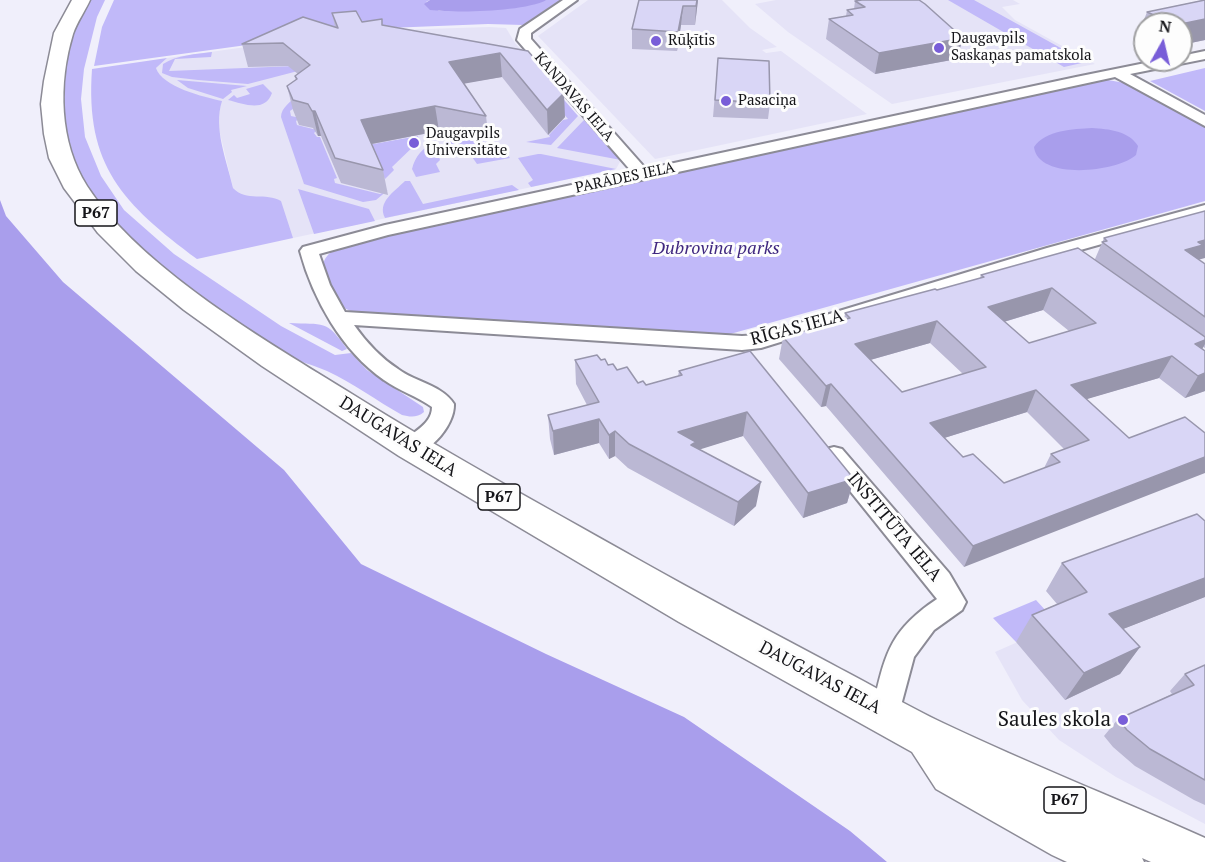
<!DOCTYPE html>
<meta charset="utf-8">
<style>
body{margin:0}
#map{position:relative;width:1205px;height:862px;overflow:hidden;background:#f0effb;font-family:"PT Serif",serif}
canvas{display:block}
.north{position:absolute;left:1133px;top:12px;width:60px;height:60px;box-sizing:border-box;background:#fdfdfd;border:2px solid #a0a0a2;border-radius:50%;rotate:8deg;font-size:16px;font-weight:700;line-height:24px;text-align:center;color:#151519}
.north::after{content:'';display:block;margin:auto;width:21px;height:27px;background:#795ed8;clip-path:polygon(50% 0,100% 100%,50% 72%,0 100%)}
</style>
<div id="map">
<canvas width="1205" height="862"></canvas>
<div class="north">N</div>
</div>
<script>
const g = document.querySelector('canvas').getContext('2d');
g.lineJoin = 'round';
function fill(path, color) {
  g.fillStyle = color;
  g.fill(path, 'evenodd');
}
function stroke(path, color, width, dash) {
  g.strokeStyle = color;
  g.lineWidth = width;
  g.lineCap = dash ? 'butt' : 'round';
  g.setLineDash(dash || []);
  g.stroke(path);
}
function drawText(font, color, halo, rows, align = 'center') {
  g.font = font + ' "PT Serif",serif';
  g.lineWidth = 6;
  g.setLineDash([]);
  g.textBaseline = 'middle';
  g.strokeStyle = halo;
  g.fillStyle = color;
  for (const [text, x, y, turn = 0] of rows) {
    g.save();
    g.translate(x, y);
    g.rotate((+turn || 0) * Math.PI / 180);
    g.textAlign = isNaN(turn) ? turn : align;
    if (halo) g.strokeText(text, 0, 0);
    g.fillText(text, 0, 0);
    g.restore();
  }
}
const built = new Path2D(`
 M588,0h134l28,28 27,19 -15,3 4,3 15,-2 86,63 -212,45 -117,-123z
 M776,0h237l7,4 -18,3 13,13 80,44 -203,40 -104,-72 -33,-28z
 M489,27l17,1 9,15 63,73 7,3 36,41 -5,9 -323,69 -60,-50 -15,-63 -60,-51 -2,-6 11,-10 194,-27z
 M1205,597v227l-89,-47 -57,-37 -37,-40 -27,-48 75,-33 21,23z`);
const green = new Path2D(`
 M89,0h16l-8,17 -13,52 -3,30 4,38 16,39 23,34 50,44 107,72 54,29 16,-2 16,17 56,37 1,5c-7,6 -14,5 -22,3 -25,-14 -49,-32 -75,-44 -13,-6 -29,-9 -42,-17 -47,-28 -95,-61 -135,-98 -21,-19 -41,-36 -57,-59 -33,-44 -37,-104 -23,-156 3,-14 12,-28 19,-41z
 M114,0h316l-4,2 13,9h20l60,-4 28,-7h13l-37,25 -35,-1 -125,5 -269,37 8,-39z
 M948,0h26l112,62 -22,5z
 M212,52l-1,5 -36,2 -6,12 152,-6 -73,19 -50,-4 -26,-3 -10,-4 1,-9c14,-9 33,-10 49,-12z
 M167,58l-11,10c6,19 48,29 66,33 -9,27 5,60 11,87 13,14 33,4 48,13l12,37 -96,21c-74,-55 -112,-93 -105,-190z
 M1205,68v43l-55,-30z
 M513,74l-212,29 -11,8 1,5 9,2 -4,3 1,4 20,5 -3,3 3,4h3l17,41 -3,1 1,4 45,11 8,-4 -12,10 -13,2 -59,-18 -23,-67c0,-9 10,-16 17,-22z
 M545,78l33,38 -27,29 -25,-3 24,-5 -1,-2 14,-15 5,-1 -32,-38z
 M1102,79l23,4 80,43v75l-482,135 -370,-24 -9,-4 -22,-41c3,-14 14,-19 26,-24z
 M177,80l70,6 -16,4 1,2 -9,7 -35,-11z
 M263,84l9,9c-7,20 -28,11 -44,7l6,-5 3,3 13,-4 -4,-5z
 M585,119l36,41 -64,-12z
 M418,136l1,5 -27,26 2,3 -9,9 -17,-34z
 M462,140c19,0 37,2 48,18l-33,6 -7,-10c-5,-2 -19,-8 -22,-12z
 M435,143l5,17 -4,4 4,8 -24,5 -4,-8c3,-12 11,-23 23,-26z
 M538,154h3l75,15 -85,18 -3,-4 5,-3 -15,-22z
 M405,181h5l13,23 89,-19 7,5 -134,28c-8,-16 9,-26 20,-37z
 M298,189l71,20 6,12 -61,13z
 M289,323c35,2 37,-4 58,26l-5,2z
 M1036,600l22,24 -42,18 -23,-24z`);
const water = new Path2D(`
 M430,0h117c-25,12 -89,13 -117,10l-6,-6z
 M1092,128c17,1 37,3 46,18l-2,9c-18,17 -98,26 -102,-8 12,-17 39,-18 58,-19z
 M0,200l6,16 57,66 221,188 77,94 185,90 138,63 166,114 37,31h-887z`);
const minor = new Path2D(`
 M563,0h14l-46,33v6l115,130 430,-92 84,-17h21v-4l24,-5v8l-75,15 75,41v11l-90,-49 -727,158 -69,19 11,31 15,27 397,24 18,-1 287,-87 158,-43v10l-146,41 -298,92 -19,2 -388,-25c12,17 27,33 44,44 17,13 44,16 56,35 1,22 -28,56 -51,49l-3,-6c8,-15 32,-20 32,-40 -15,-11 -33,-16 -48,-27 -42,-29 -71,-81 -84,-129l3,-4 82,-22 247,-53 -115,-132 3,-11z
 M834,447l8,2 107,124 17,29 -4,8 -28,20 -20,27 -18,67 -10,3 -10,-3 -5,-10c14,-56 15,-81 66,-115l-111,-138 -4,-6 4,-6z`);
const primary = new Path2D(`
 M72,0h18c-5,11 -13,22 -17,34 -15,49 -14,108 14,152 54,83 181,156 265,208 91,57 186,109 280,162 67,38 136,74 205,111 35,18 70,39 106,56 86,41 175,76 262,115v24h-54l-9,-4 2,4h-77l-15,-7 -116,-66 -24,-37 -233,-130 -280,-166 -137,-90 -78,-56 -48,-39 -38,-38 -34,-45 -15,-30 -5,-24 -3,-30 3,-23 10,-48z`);
const wall = new Path2D(`
 M639,0h59l-3,25h-14l-4,26 -45,-2v-20z
 M1203,0l2,40 -24,5v-21h-36v14l-7,-3 9,-23z
 M855,1l102,58 -82,15 -49,-35 3,-20 17,-3 1,-6 7,-1z
 M332,13l30,9 166,29 37,66 -17,18 -46,-58 -38,6 22,33 3,25 -50,-10 -67,13 11,26 5,25 -47,-12 -20,-47h-3l-5,-8 -14,-3 -6,-15 -6,-24 9,-6 -1,-4 3,-2 -10,-8 -40,1 -6,-23 93,-17z
 M718,58l52,45 -2,16 -55,-2z
 M1104,238l95,22 6,4v84l-2,-1 -1,2 3,42 -20,7 -26,-20 -73,21 43,39 -165,129 -138,-161 -5,1 -42,-48 4,-22 61,-17 1,-7 92,-23 43,-12 1,-3 114,-16zM1043,310l26,21 -40,12 -25,-21zM930,343l33,31 -61,18 -32,-32zM1027,412l37,37 -13,5 -7,14 -40,15 -41,-26 -19,-19z
 M750,351l104,128 -7,24 -44,15 -60,-82 -44,13 57,57 -22,20 -106,-58 -13,-12 -6,3 -10,-16 -45,12 -4,-16 -2,-24 39,-10 -11,-21 -1,-24h26l37,23 8,2 32,-9 1,-5z
 M1205,521v76l-82,32 17,18 -20,27 -55,26 -49,-58 16,-27 25,-11 -11,-13 16,-28z
 M1205,665v140l-11,-5 -59,-34 -22,-19 -9,-11 14,-17 54,-25 -2,-3 15,-17z`);
const shadedWall = new Path2D(`
 M697,0h1l-3,25 1,-19z
 M683,6l-2,19 -4,26 1,-19z
 M1205,19v21l-24,5v-21z
 M963,38l-6,21 -82,15 4,-21z
 M500,53l2,24 -51,9 -2,-24z
 M564,93l1,24 -17,18 -1,-25z
 M435,106l4,25 -73,14 -5,-25z
 M312,111h3l6,25h-3z
 M1205,240v18l-11,3 -9,-11 13,-8z
 M1052,288l-9,22 -63,19 8,-22z
 M937,321l-7,22 -81,23 6,-22z
 M1205,340v4l-10,17v-17z
 M1172,356l-13,22 -99,29 11,-22z
 M1205,373v18l-20,7 13,-22z
 M831,384l-5,22 -5,1 5,-21z
 M1036,390l-9,22 -105,33 8,-22z
 M747,412l-4,24 -48,15 -17,-19z
 M599,419v24l-45,12 -1,-24z
 M615,431v25l-6,3v-24z
 M1205,457v16l-241,94 9,-21z
 M854,479l-7,24 -44,15 5,-25z
 M761,482l-5,24 -22,20 4,-24z
 M1205,578v19l-115,45 19,-28z
 M1140,647l-20,27 -55,26 19,-27z`);
const building = new Path2D(`
 M639,0h58l-1,6h-13l-5,26 -46,-3z
 M862,0h57l6,4 38,34 -84,15 -50,-34 24,-4 -6,-5 18,-3 -10,-6z
 M1205,0v19l-24,5h-7l-27,-12z
 M356,11l6,11 20,-3v6l146,26 36,42 -17,17 -47,-57 -51,9 37,54 -51,-10 -74,14 22,50 -48,-12 -20,-47h-3l-4,-7 -15,-4 -6,-14 10,-7 -2,-3 15,-11 -27,-22 -41,1 61,-27 35,11 -6,-15z
 M718,58l51,3 1,42 -55,-3z
 M1205,211v29l-7,2 5,3 -18,5 20,14v53l-103,-75 5,-1 -3,-3z
 M1078,248l127,89v3l-10,4 10,7v22l-7,3 -26,-20 -101,29 58,53 56,-21 20,16v24l-232,89 -142,-162 -5,2 -43,-49 67,-19 -5,-5 90,-24 2,1 47,-13 -3,-2zM1052,288l44,35 -67,20 -41,-36zM937,321l49,46 -84,25 -47,-48zM1036,390l53,50 -38,14 9,8 -56,21 -31,-29 -10,3 -33,-34z
 M750,351l104,128 -46,14 -61,-81 -69,20 18,10 -5,3 70,37 -23,20 -109,-58 -14,-13 -6,4 -10,-16 -46,12 -5,-16 51,-13 -24,-42 22,-5 4,5 4,-1 3,6 5,-1 4,6 10,-3 11,16 5,-2 3,4 36,-10 -3,-4z
 M1197,514l8,7v57l-96,36 31,33 -56,26 -52,-58 55,-23 -25,-29z
 M1205,665v115l-55,-31 -23,-19 -9,-11 76,-34 -9,-11z`);
const markers = [
 [656,41,6,"#795ed8"],
 [939,48,6,"#795ed8"],
 [726,101,6,"#795ed8"],
 [414,143,6,"#795ed8"],
 [1123,720,6,"#795ed8"]
];
const farPoinames = [
 ["Daugavpils",951,39],
 ["Saskaņas pamatskola",951,56],
 ["Rūķītis",668,41],
 ["Pasaciņa",738,101],
 ["Daugavpils",426,134],
 ["Universitāte",426,151]
];
const farStreetnames = [
 ["KANDAVAS IELA",574,97,49],
 ["PARĀDES IELA",625,178,-12]
];
const shields = [
 [96,213,42],
 [499,497,42],
 [1065,800,42]
];
const shieldNames = [
 ["P67",96,213],
 ["P67",499,497],
 ["P67",1065,800]
];
const parkNames = [
 ["Dubrovina parks",716,249]
];
const streetNames = [
 ["RĪGAS IELA",797,328,-15],
 ["DAUGAVAS IELA",398,437,32],
 ["INSTITŪTA IELA",894,527,50],
 ["DAUGAVAS IELA",820,678,28]
];
const nearPoinames = [
 ["Saules skola",1111,720]
];
fill(built, '#e5e3f7');
fill(green, '#c1b9f9');
fill(water, '#a99eec');
stroke(minor, '#8c8b96', 4);
stroke(primary, '#8c8b96', 3);
fill(minor, '#fff');
fill(primary, '#fff');
fill(wall, '#bbb8d4');
fill(shadedWall, '#9896ac');
fill(building, '#d9d6f6');
stroke(building, '#9896ac', 1.5);
for (const [x, y, r, color] of markers) {
  const dot = new Path2D();
  dot.arc(x, y, r, 0, 2 * Math.PI);
  g.fillStyle = color;
  g.fill(dot);
  stroke(dot, '#fdfdfd', 2);
}
drawText('15px', '#151519', '#fdfdfd', farPoinames, 'left');
drawText('15px', '#151519', '#fdfdfd', farStreetnames);
for (const [x, y, w] of shields) {
  const box = new Path2D();
  box.roundRect(x - w / 2, y - 13, w, 26, 4.5);
  g.fillStyle = '#fdfdfd';
  g.fill(box);
  stroke(box, '#151519', 1.5);
}
drawText('bold 16px', '#151519', null, shieldNames);
drawText('italic 18px', '#3f277f', '#fdfdfd', parkNames);
drawText('18px', '#151519', '#fdfdfd', streetNames);
drawText('21px', '#151519', '#fdfdfd', nearPoinames, 'right');
</script>
